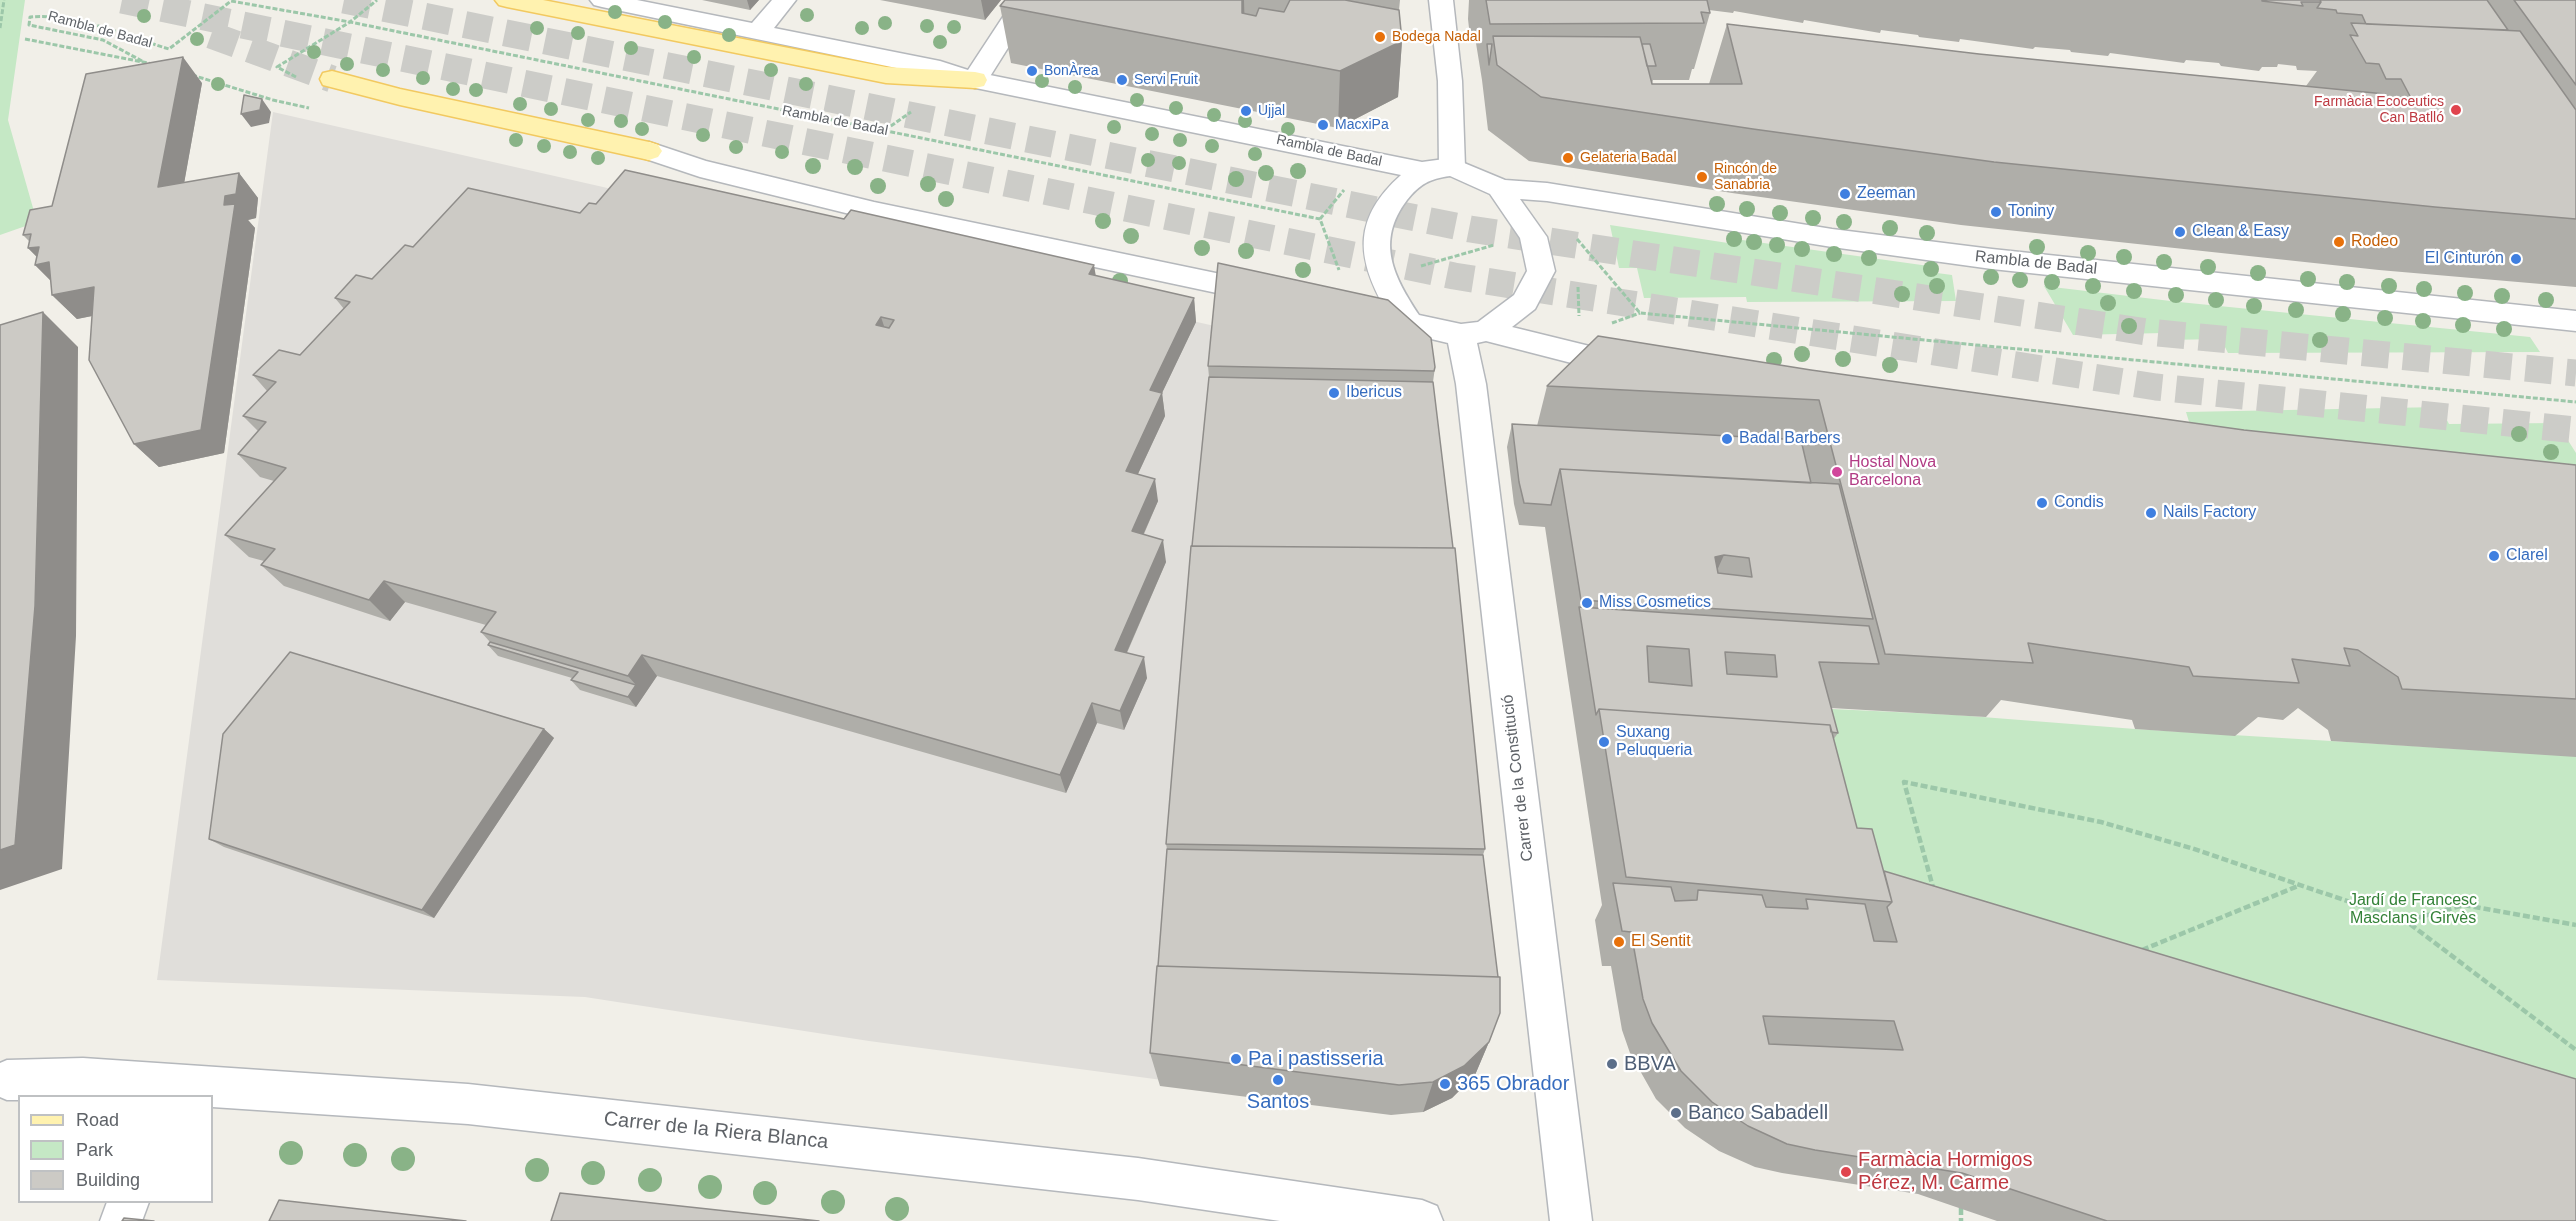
<!DOCTYPE html>
<meta charset="utf-8">
<style>
body{margin:0}
#map{position:relative;width:2576px;height:1221px;overflow:hidden;background:#f1efe8;font-family:Arial,sans-serif}
canvas{display:block}
.legend{position:absolute;left:18px;top:1095px;width:195px;height:108px;box-sizing:border-box;background:#fff;border:2px solid #bfc1c3;margin:0;padding:8px 10px;list-style:none;font-size:18px;color:#5f6368}
.legend li{display:flex;align-items:center;gap:12px;height:30px}
.legend b{width:30px;border:2px solid #bfc1c3}
</style>
<div id="map">
<canvas width="2576" height="1221"></canvas>
<ul class="legend">
<li><b style="height:8px;background:#fff2af"></b>Road</li>
<li><b style="height:16px;background:#c5e8c5"></b>Park</li>
<li><b style="height:16px;background:#cccac5"></b>Building</li>
</ul>
</div>
<script>
const g = document.querySelector('canvas').getContext('2d');
g.lineJoin = 'round';
function fill(path, color) {
  g.fillStyle = color;
  g.fill(path, 'evenodd');
}
function stroke(path, color, width, dash) {
  g.strokeStyle = color;
  g.lineWidth = width;
  g.lineCap = dash ? 'butt' : 'round';
  g.setLineDash(dash || []);
  g.stroke(path);
}
function drawText(font, color, halo, rows, align = 'center') {
  g.font = font + ' Arial,sans-serif';
  g.lineWidth = 4.5;
  g.setLineDash([]);
  g.textBaseline = 'middle';
  g.strokeStyle = halo;
  g.fillStyle = color;
  for (const [text, x, y, turn = 0] of rows) {
    g.save();
    g.translate(x, y);
    g.rotate((+turn || 0) * Math.PI / 180);
    g.textAlign = isNaN(turn) ? turn : align;
    if (halo) g.strokeText(text, 0, 0);
    g.fillText(text, 0, 0);
    g.restore();
  }
}
const industrial = new Path2D(`
 M273,112l946,215 -57,753 -293,-39 -284,-44 -428,-17z`);
const green = new Path2D(`
 M0,0h25l-17,120 29,102 -37,13z
 M1610,225l118,18v-5l208,29 1,6 15,2 4,26 -209,1 -1,-5 -102,1 -7,-30h-18z
 M2044,286l135,16 351,35 10,15 -312,1 -7,-14 -54,1 -3,-7 -91,2z
 M2440,407l9,17 108,-1 19,30v13l-386,-41 -4,-13z
 M1791,707l166,8 178,14 441,27v375l-733,-225z`);
const primaryTunnel = new Path2D(`
 M122,0l1332,276 702,111 420,43
 M344,0l1126,229 677,103 429,41
 M211,35l121,44`);
const pathFar1 = new Path2D(`
 M0,28l4,-28
 M25,39l128,25
 M142,61l-39,-21 -74,-15 1,-8c46,-4 96,19 139,32l62,-48 119,21 970,197 19,51
 M192,75l81,25 36,8
 M296,77l-19,-10 73,-45 27,-22
 M885,130l26,-18
 M1320,219l24,-29
 M1577,239l63,74 936,89
 M1421,266l73,-21
 M1578,287l1,29
 M1612,323l28,-10`);
const path = new Path2D(`
 M1934,891l-30,-109 197,40 90,26 215,73 170,129
 M2406,921l58,-16 112,20
 M2142,950l156,-64
 M1961,1208v13`);
const minor = new Path2D(`
 M590,0h47l115,23 20,-23h24l-22,28 166,33 28,9 46,-70h24l-54,86 -9,2 -40,-12 -333,-69 -8,-2z
 M1429,0h24l9,81 3,86 -4,6 -9,3 -9,-3 -4,-6 -1,-86z
 M83,1058l385,26 670,74 284,42 15,6 6,15h-163l-142,-21 -670,-76 -256,-17v-11h-192v4h-13l-7,-3v-34l7,-3z
 M107,1202h42l-7,19h-42z`);
const tertiary = new Path2D(`
 M975,72l447,90 30,-4 53,22 42,3 285,46 160,20 584,62v20l-584,-62 -160,-22 -285,-46 -27,-2 27,38 8,34 -20,38 -23,18 110,27 10,3 5,8 -5,8 -10,3 -136,-35 -9,2 9,41 106,837h-42l-94,-837 -8,-41 -84,-20 -4,-7 4,-7 10,-3 11,2c-30,-52 -31,-91 16,-133l-435,-89 -3,-6 3,-6zM1450,176l40,18 30,44 7,33 -13,24 -36,27 -17,2 -42,-9c-25,-38 -44,-73 -12,-115 13,-16 22,-21 43,-24z
 M649,142l57,19 168,41 385,80 10,3 4,7 -4,7 -10,3 -385,-82 -174,-43 -60,-20 -4,-6 4,-6z`);
const primary = new Path2D(`
 M495,0h48l343,67 89,5 9,2 3,6 -3,6 -9,2 -89,-5 -379,-76 -8,-2z
 M332,71l68,18 249,53 9,3 4,6 -4,6 -9,3 -249,-55 -77,-20 -3,-6 3,-6z`);
const trees = [
 [615,12,7],
 [807,15,7],
 [144,16,7],
 [665,22,7],
 [885,23,7],
 [927,26,7],
 [954,27,7],
 [537,28,7],
 [862,28,7],
 [578,33,7],
 [729,35,7],
 [197,39,7],
 [940,42,7],
 [631,48,7],
 [314,52,7],
 [694,57,7],
 [347,64,7],
 [383,70,7],
 [771,70,7],
 [423,78,7],
 [1042,81,7],
 [218,84,7],
 [806,84,7],
 [1075,87,7],
 [453,89,7],
 [476,90,7],
 [1137,100,7],
 [520,104,7],
 [1176,108,7],
 [551,109,7],
 [1214,115,7],
 [588,120,7],
 [621,121,7],
 [1245,121,7],
 [1114,127,7],
 [642,129,7],
 [1288,129,7],
 [1152,134,7],
 [703,135,7],
 [516,140,7],
 [1180,140,7],
 [544,146,7],
 [1212,146,7],
 [736,147,7],
 [570,152,7],
 [782,152,7],
 [1255,154,7],
 [598,158,7],
 [1148,160,7],
 [1179,163,7],
 [813,166,8],
 [855,167,8],
 [1298,171,8],
 [1266,173,8],
 [1236,179,8],
 [928,184,8],
 [878,186,8],
 [946,199,8],
 [1717,204,8],
 [1747,209,8],
 [1780,213,8],
 [1813,218,8],
 [1103,221,8],
 [1844,222,8],
 [1890,228,8],
 [1927,233,8],
 [1131,236,8],
 [1734,239,8],
 [1754,242,8],
 [1777,245,8],
 [2037,247,8],
 [1202,248,8],
 [1802,249,8],
 [1246,251,8],
 [2088,253,8],
 [1834,254,8],
 [2124,257,8],
 [1869,258,8],
 [2164,262,8],
 [2208,267,8],
 [1931,269,8],
 [1303,270,8],
 [2258,273,8],
 [1991,277,8],
 [2308,279,8],
 [2020,280,8],
 [1120,281,8],
 [2052,282,8],
 [2347,282,8],
 [1937,286,8],
 [2093,286,8],
 [2389,286,8],
 [2424,289,8],
 [2134,291,8],
 [2465,293,8],
 [1902,294,8],
 [2176,295,8],
 [2502,296,8],
 [2216,300,8],
 [2546,300,8],
 [2108,303,8],
 [2254,306,8],
 [2296,310,8],
 [2343,314,8],
 [2385,318,8],
 [2423,321,8],
 [2463,325,8],
 [2129,326,8],
 [2504,329,8],
 [2320,340,8],
 [1802,354,8],
 [1843,359,8],
 [1774,360,8],
 [1890,365,8],
 [2519,434,8],
 [2551,452,8],
 [291,1153,12],
 [355,1155,12],
 [403,1159,12],
 [537,1170,12],
 [593,1173,12],
 [650,1180,12],
 [710,1187,12],
 [765,1193,12],
 [833,1202,12],
 [897,1209,12]
];
const wall = new Path2D(`
 M702,0h57l-9,10z
 M880,0h121l-16,20z
 M1005,0h395l-1,10 3,31 -4,56 -60,31 -327,-65 -11,-57z
 M1469,0h1107v287l-197,-17 -418,-45 -229,-32 -203,-32 -41,-31 -6,-50 -7,-43h-5l-2,-18zM1709,10l24,3 1,-2 69,12 1,-3 76,13 1,-3 37,5 1,2 40,5 1,-3 73,10 2,-2 35,3 1,2 37,4 2,-3 74,10 2,-3 33,3 2,3 38,5 3,-4h15l1,-3 18,2 1,4 20,1 -11,15 -327,-32 -252,-30 -18,60h-57l1,-4h36l3,-11h2l16,-56z
 M202,83l-18,100 55,-10 19,25 -2,20 -8,2 7,8 -31,225 -65,14 -25,-23 -42,-128 -15,3 -25,-24 -1,-14 -16,-16 2,-8 -9,-9 2,-6 -7,-7 29,-29z
 M580,213l516,63 98,22 2,24 -34,71 3,23 -27,58 20,27 -14,33 22,28 -39,91 20,25 -23,52 -27,-7 -31,70 -409,-117 -21,31 -56,-17 -9,-10 1,-2 -74,-22 -10,-11 2,-3 -9,-10 5,-7 -81,-23 -15,19 -106,-35 -23,-21 3,-4 -15,-4 -24,-22 49,-54 -14,-4 -22,-23 20,-23 -15,-15 24,-25 -14,-16 47,-20 44,-46 -9,-11 37,-19 41,-32z
 M1208,366l227,1 -2,15 52,467 -2,6 6,187 -14,33 -23,23 -29,14 -32,3 -231,-29 -10,-33 8,-87 9,-117 -1,-5 43,-467z
 M1811,370l433,60 332,35v292l-245,-16 -3,-11 -30,-22 -15,12 -25,-3 -23,19 -100,-7 -3,-9 -131,-20 -15,17 -155,-9 7,25 -5,7 24,88 27,43 692,350h-579l-79,-27 -136,-21 -27,-6 -36,-16 -34,-23 -29,-29 -26,-46 -8,-23 -11,-64h-9l-7,-46 7,-15 -57,-378 -26,-2 -5,-21 -7,-57 5,-23 25,2 10,-40z
 M544,729l10,9 -120,180 -210,-71 -15,-8z`);
const shadedWall = new Path2D(`
 M747,0h12l-9,10z
 M981,0h20l-16,20z
 M1242,0h2l1,39 -3,-26z
 M1402,41l-4,56 -60,31 2,-57z
 M183,57l19,26 -23,129 -21,-25z
 M262,99l9,13 -2,11 -18,4 -10,-13z
 M239,173l19,25 -2,20 -8,2 7,8 -31,225 -65,14 -25,-23 90,-239 1,-9z
 M39,247l20,25v17l-24,-24 8,-2 -15,-15z
 M1094,265l4,24 -9,-15z
 M94,287l23,24 -40,8 -25,-24z
 M1194,298l2,24 -34,71 3,23 -36,77 -3,-22 24,-81z
 M43,312l35,35 -2,289 -14,233 -62,21v-40z
 M881,317l8,24 -13,-16z
 M1155,479l3,22 -23,52 -3,-22z
 M1163,540l3,22 -47,108 -4,-20z
 M1724,555l-24,53 15,-51z
 M384,581l21,21 -15,19 -21,-21z
 M642,655l15,21 -21,31 -8,-10 8,-12 -8,-9z
 M1144,657l3,21 -23,52 -4,-19z
 M1092,703l5,20 -31,70 -6,-18z
 M544,729l10,9 -120,180 -12,-8z
 M1489,1042l-14,33 -23,23 -29,14 10,-30z`);
const building = new Path2D(`
 M1005,0h237v13l14,3 3,-8 25,4 6,-12h55l54,10 3,31 -62,30 -340,-65z
 M1486,0h221l3,13 -9,-1 3,11 -214,1z
 M2262,0h58l1,2h-20l2,4 -41,-5z
 M2320,0h167l21,30 -142,-6 -4,-9 -25,-2 -1,-3 -19,-2 4,-6z
 M2514,0h62v85z
 M2351,23l169,8 56,79v109l-141,-12 -441,-45 -241,-33 -212,-32 -44,-32 -4,-29 147,1 12,47h90l-15,-60 252,30 406,40 2,4 25,2 -11,-21h-15l-7,-15 -13,-1 -16,-28 8,1z
 M1487,44h5l-3,21z
 M1642,44h8l6,22h-9z
 M183,57l-25,130 81,-14 -3,21 -11,2 -1,9 11,-1 -34,226 -67,14 -45,-84 5,-73 -42,8 -3,-33 -14,3 4,-18 -11,1 3,-14 -8,1 7,-25 22,-4 34,-132z
 M244,95l18,4 -2,11 -19,4z
 M625,170l219,49 7,-9 243,55 -5,9 105,24 -44,92 12,3 -36,78 29,8 -23,52 31,9 -48,110 29,7 -24,54 -28,-8 -32,72 -418,-120 -14,21 -147,-44 15,-20 -112,-31 -15,19 -108,-35 14,-16 -50,-14 61,-67 -48,-14 28,-32 -23,-6 33,-34 -23,-7 26,-25 21,5 50,-53 -15,-4 21,-23 16,4 33,-34 8,2 55,-59 112,25 9,-10 7,1zM881,317l13,3 -5,8 -13,-3z
 M1218,263l170,37 43,38 4,29 -1,4 -226,-5z
 M43,312l-8,294 -20,239 -15,5v-525z
 M1598,336l213,34 433,60 332,35v234l-174,-10 -4,-12 -40,-27 -14,-2 6,18 -58,-7 7,24 -106,-7 -4,-9 -161,-24 5,20 -148,-9 -66,-254 -272,-14z
 M1209,377l224,5 20,166 -261,-2z
 M1512,424l289,16 10,43 -251,-14 -9,36 -27,-2 -5,-21z
 M1560,469l279,15 34,135 -292,-19zM1724,555l25,3 3,19 -34,-4 -3,-16z
 M1191,546l264,2 30,301 -319,-5z
 M1579,607l290,19 10,38 -60,-2 19,71 -7,-1 -1,-7 -231,-16 -3,6zM1647,646l42,3 3,37 -43,-4zM1725,652l50,3 2,22 -50,-3z
 M490,642l146,43 -8,12 -57,-17 7,-8 -90,-27z
 M290,652l254,77 -122,181 -213,-71 14,-105z
 M1599,709l231,16 27,103 15,1 20,73 -266,-25z
 M1167,849l316,6 15,122 -340,-11z
 M1884,871l692,208v142h-469l-145,-48 -147,-23 -28,-6 -39,-18 -36,-24 -31,-31 -29,-48 -9,-24 -12,-67 -9,-1 -9,-48 58,4 4,14 22,-1 1,-10 64,5 4,12 42,2 -2,-10 59,5 9,37 23,1 -10,-35 5,-5zM1763,1016l131,5 9,29 -134,-6z
 M1157,966l343,11v36l-11,29 -25,24 -31,16 -34,3 -249,-32z
 M560,1193l259,28h-268z
 M279,1200l187,21h-197z
 M124,1218l30,3h-32z`);
const markers = [
 [1380,37,6,"#e8710a"],
 [1032,71,6,"#3f7fe0"],
 [1122,80,6,"#3f7fe0"],
 [2456,110,6,"#e0444e"],
 [1246,111,6,"#3f7fe0"],
 [1323,125,6,"#3f7fe0"],
 [1568,158,6,"#e8710a"],
 [1702,177,6,"#e8710a"],
 [1845,194,6,"#3f7fe0"],
 [1996,212,6,"#3f7fe0"],
 [2180,232,6,"#3f7fe0"],
 [2339,242,6,"#e8710a"],
 [2516,259,6,"#3f7fe0"],
 [1334,393,6,"#3f7fe0"],
 [1727,439,6,"#3f7fe0"],
 [1837,472,6,"#d1479c"],
 [2042,503,6,"#3f7fe0"],
 [2151,513,6,"#3f7fe0"],
 [2494,556,6,"#3f7fe0"],
 [1587,603,6,"#3f7fe0"],
 [1604,742,6,"#3f7fe0"],
 [1619,942,6,"#e8710a"],
 [1236,1059,6,"#3f7fe0"],
 [1612,1064,6,"#5c6f8a"],
 [1278,1080,6,"#3f7fe0"],
 [1445,1084,6,"#3f7fe0"],
 [1676,1113,6,"#5c6f8a"],
 [1846,1172,6,"#e0444e"]
];
const farStreetnames = [
 ["Rambla de Badal",100,30,15],
 ["Rambla de Badal",835,121,11],
 ["Rambla de Badal",1329,151,12]
];
const farFoodnames = [
 ["Bodega Nadal",1392,37],
 ["Gelateria Badal",1580,158],
 ["Rincón de",1714,169],
 ["Sanabria",1714,185]
];
const farShopnames = [
 ["BonÀrea",1044,71],
 ["Servi Fruit",1134,80],
 ["Ujjal",1258,111],
 ["MacxiPa",1335,125]
];
const farHealthnames = [
 ["Farmàcia Ecoceutics",2444,102],
 ["Can Batlló",2444,118]
];
const shopNames = [
 ["Zeeman",1857,194],
 ["Toniny",2008,212],
 ["Clean & Easy",2192,232],
 ["El Cinturón",2504,259,"right"],
 ["Ibericus",1346,393],
 ["Badal Barbers",1739,439],
 ["Condis",2054,503],
 ["Nails Factory",2163,513],
 ["Clarel",2506,556],
 ["Miss Cosmetics",1599,603],
 ["Suxang",1616,733],
 ["Peluqueria",1616,751]
];
const foodNames = [
 ["Rodeo",2351,242],
 ["El Sentit",1631,942]
];
const streetNames = [
 ["Rambla de Badal",2036,263,6],
 ["Carrer de la Constitució",1518,778,-97]
];
const hotelNames = [
 ["Hostal Nova",1849,463],
 ["Barcelona",1849,481]
];
const parkNames = [
 ["Jardí de Francesc",2413,901],
 ["Masclans i Girvès",2413,919]
];
const nearShopnames = [
 ["Pa i pastisseria",1248,1059],
 ["365 Obrador",1457,1084],
 ["Santos",1278,1102,"center"]
];
const nearServicenames = [
 ["BBVA",1624,1064],
 ["Banco Sabadell",1688,1113]
];
const nearStreetnames = [
 ["Carrer de la Riera Blanca",716,1131,6]
];
const nearHealthnames = [
 ["Farmàcia Hormigos",1858,1160],
 ["Pérez, M. Carme",1858,1183]
];
fill(industrial, '#e0deda');
fill(green, '#c5e8c5');
stroke(primaryTunnel, '#ccccc8', 27, [27, 14]);
stroke(minor, '#b5b8bc', 3);
stroke(tertiary, '#b5b8bc', 3);
stroke(primary, '#f2c960', 3);
stroke(pathFar1, '#9cc7a9', 3, [5, 2]);
stroke(path, '#9cc7a9', 4.5, [7, 3]);
fill(minor, '#fff');
fill(tertiary, '#fff');
fill(primary, '#fff2af');
g.fillStyle = '#89b387';
for (const [x, y, r] of trees) {
  g.beginPath();
  g.arc(x, y, r, 0, 2 * Math.PI);
  g.fill();
}
fill(wall, '#afaea9');
fill(shadedWall, '#8f8d8a');
fill(building, '#cccac5');
stroke(building, '#8f8d8a', 1.5);
for (const [x, y, r, color] of markers) {
  const dot = new Path2D();
  dot.arc(x, y, r, 0, 2 * Math.PI);
  g.fillStyle = color;
  g.fill(dot);
  stroke(dot, '#fff', 2);
}
drawText('14px', '#5f6368', '#fff', farStreetnames);
drawText('14px', '#c56008', '#fff', farFoodnames, 'left');
drawText('14px', '#366cbe', '#fff', farShopnames, 'left');
drawText('14px', '#be3a42', '#fff', farHealthnames, 'right');
drawText('16px', '#366cbe', '#fff', shopNames, 'left');
drawText('16px', '#c56008', '#fff', foodNames, 'left');
drawText('16px', '#5f6368', '#fff', streetNames);
drawText('16px', '#b23c85', '#fff', hotelNames, 'left');
drawText('16px', '#348238', '#fff', parkNames);
drawText('20px', '#366cbe', '#fff', nearShopnames, 'left');
drawText('20px', '#4e5e75', '#fff', nearServicenames, 'left');
drawText('20px', '#5f6368', '#fff', nearStreetnames);
drawText('20px', '#be3a42', '#fff', nearHealthnames, 'left');
</script>
